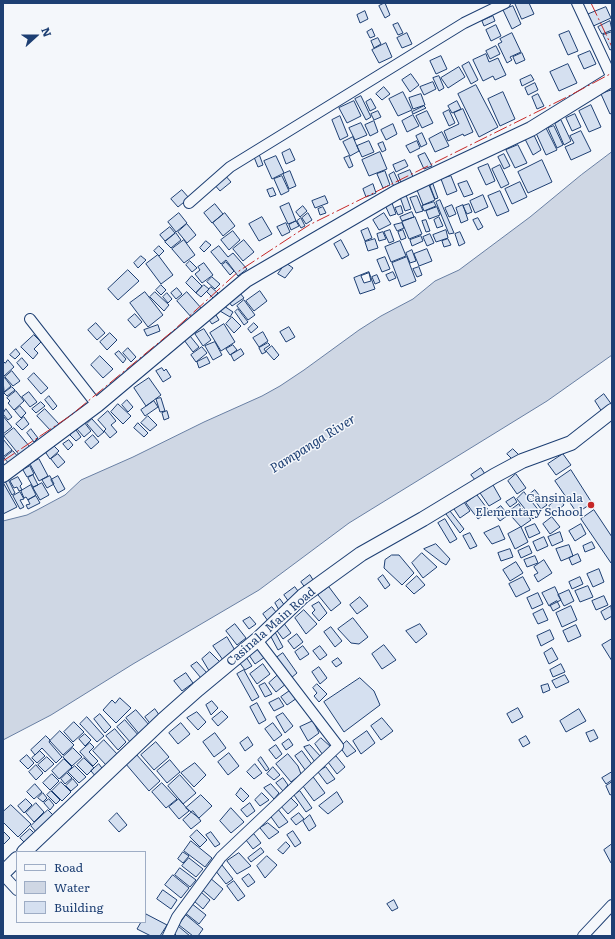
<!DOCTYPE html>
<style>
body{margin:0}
#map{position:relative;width:615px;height:939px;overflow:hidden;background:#f4f7fb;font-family:Literata,serif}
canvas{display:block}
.frame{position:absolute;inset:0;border:4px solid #1d3f73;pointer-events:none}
.legend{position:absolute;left:16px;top:851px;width:130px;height:72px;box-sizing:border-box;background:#f4f7fb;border:1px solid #9eadc5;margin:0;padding:5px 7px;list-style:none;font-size:12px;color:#1d3f73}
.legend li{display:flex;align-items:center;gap:8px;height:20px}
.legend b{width:20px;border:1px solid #9eadc5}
.north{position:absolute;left:16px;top:16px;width:40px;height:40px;-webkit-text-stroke:3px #f4f7fb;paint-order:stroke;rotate:69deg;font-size:11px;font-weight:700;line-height:16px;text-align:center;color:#1d3f73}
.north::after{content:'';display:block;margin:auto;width:14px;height:18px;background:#1d3f73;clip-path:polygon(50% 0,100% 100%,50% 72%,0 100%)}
</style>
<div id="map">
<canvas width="615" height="939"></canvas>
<div class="frame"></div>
<ul class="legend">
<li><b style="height:5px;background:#f4f7fb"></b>Road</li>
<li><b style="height:11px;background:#cfd7e4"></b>Water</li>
<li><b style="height:11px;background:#d5e0f0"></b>Building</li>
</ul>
<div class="north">N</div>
</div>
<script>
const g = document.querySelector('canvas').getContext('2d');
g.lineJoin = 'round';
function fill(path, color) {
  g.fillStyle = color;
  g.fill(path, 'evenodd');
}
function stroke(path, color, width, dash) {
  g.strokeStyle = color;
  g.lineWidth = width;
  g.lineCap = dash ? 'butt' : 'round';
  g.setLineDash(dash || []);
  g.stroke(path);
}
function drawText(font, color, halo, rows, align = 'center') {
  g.font = font + ' Literata,serif';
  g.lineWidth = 3;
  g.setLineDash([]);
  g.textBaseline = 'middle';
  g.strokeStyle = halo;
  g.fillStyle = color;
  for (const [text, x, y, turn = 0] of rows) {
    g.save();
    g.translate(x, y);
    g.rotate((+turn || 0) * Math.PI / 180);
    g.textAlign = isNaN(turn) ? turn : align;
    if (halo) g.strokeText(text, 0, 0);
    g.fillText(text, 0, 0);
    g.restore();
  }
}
const water = new Path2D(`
 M612,152v203l-65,46 -198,122 -90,67 -126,74 -82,51 -48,25v-219l24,-6 10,-5 28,-15 16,-15 52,-23 71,-35 58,-26 18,-10 24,-16 55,-40 22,-14 32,-17 22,-18 24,-11 71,-53 51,-42z`);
const building = new Path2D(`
 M385,3l5,12 -5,3 -6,-12z
 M515,3h14l5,11 -12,5z
 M513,6l8,18 -9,5 -9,-19z
 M606,7l5,11 -22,10 -5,-12z
 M365,11l3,8 -8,4 -3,-8z
 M493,16l2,5 -11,5 -2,-5z
 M610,21l2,9 -10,4 -4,-7z
 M398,23l5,10 -5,2 -5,-10z
 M496,25l5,11 -10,5 -5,-11z
 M372,29l3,7 -5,2 -3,-6z
 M569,31l9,20 -10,4 -9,-20z
 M612,32v17l-2,1 -7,-15z
 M407,33l5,11 -10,4 -5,-10z
 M512,33l9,19 -11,5 2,3 -5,3 -9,-19 4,-2 -2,-3z
 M378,38l3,6 -7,4 -3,-7z
 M386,43l6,14 -13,6 -7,-13z
 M496,46l4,8 -10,5 -4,-8z
 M590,51l6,13 -12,5 -6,-13z
 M522,53l3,7 -9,4 -3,-7z
 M486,54l3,8 9,-4 8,17 -11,5 -2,-4 -10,5 -10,-21z
 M441,56l6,13 -11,5 -6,-13z
 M469,62l9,18 -7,4 -9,-18z
 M568,64l9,19 -18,8 -9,-19z
 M459,67l6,10 -17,11 -7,-10z
 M411,74l8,11 -9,7 -8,-12z
 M531,75l3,5 -12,6 -2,-6z
 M439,76l5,12 -5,3 -6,-13z
 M433,82l3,7 -12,6 -4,-8z
 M535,83l3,7 -10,5 -3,-7z
 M476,85l22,42 -19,10 -21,-43z
 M384,87l6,7 -8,6 -6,-6z
 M612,90v23l-2,1 -9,-20z
 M403,92l9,18 -14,6 -9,-17z
 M503,92l12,27 -15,7 -12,-27z
 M421,94l4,11 -12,4 -4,-11z
 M538,94l6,12 -7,3 -5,-12z
 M361,96l10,21 -5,3 -11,-21z
 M371,99l5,9 -6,3 -4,-9z
 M354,101l7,15 -14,7 -8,-15z
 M457,101l4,8 -9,4 -4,-7z
 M591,105l10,22 -12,5 -10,-21z
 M424,106l2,2 -13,6 -1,-2z
 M463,109l10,23 -9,4 -1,-2 -15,7 -4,-10 15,-7 -5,-11z
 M449,110l6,13 -6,3 -6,-13z
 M378,111l3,6 -7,3 -3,-6z
 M427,111l6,12 -11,5 -6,-12z
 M575,114l6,13 -9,4 -6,-13z
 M413,115l6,11 -12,6 -5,-11z
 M340,116l8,20 -8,4 -8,-20z
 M561,120l10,21 -7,4 -9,-21z
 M374,121l4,11 -8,4 -5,-11z
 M361,123l6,12 -12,5 -6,-12z
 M393,124l4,10 -11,6 -5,-10z
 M554,126l9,19 -6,3 -9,-20z
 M546,128l11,22 -11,5 -10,-22z
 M581,131l10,20 -20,9 -6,-13 9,-4 -4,-7z
 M442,132l7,14 -14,6 -6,-13z
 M422,133l5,11 -6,3 -5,-11z
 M533,133l8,17 -8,5 -9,-18z
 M353,137l6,14 -9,5 -7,-14z
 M369,141l5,11 -12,5 -5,-11z
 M417,141l3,7 -10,5 -4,-7z
 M383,142l3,8 -4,2 -4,-8z
 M518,145l9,18 -12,5 -9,-18z
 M290,149l5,11 -9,4 -4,-11z
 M380,152l7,17 -18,7 -7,-16z
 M425,153l7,13 -8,3 -6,-13z
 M259,154l4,11 -5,2 -4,-10z
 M504,154l6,12 -6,3 -6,-12z
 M276,156l8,17 -12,6 -8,-18z
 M349,156l4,10 -4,2 -5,-10z
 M405,160l3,6 -12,6 -3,-7z
 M542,160l10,22 -24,11 -10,-21z
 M488,164l7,17 -9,4 -8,-17z
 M500,165l9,19 -8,4 -9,-19z
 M410,170l4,9 -12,6 -4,-10z
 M290,171l6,15 -7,3 -6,-15z
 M385,171l5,14 -7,3 -6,-14z
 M394,172l6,13 -6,2 -5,-12z
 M224,174l7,8 -11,9 -7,-8z
 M282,176l7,15 -8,4 -7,-16z
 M451,176l6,15 -10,4 -6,-16z
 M467,181l6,13 -9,3 -6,-13z
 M520,182l7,15 -15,7 -7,-15z
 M373,184l3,9 -10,4 -3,-8z
 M433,184l5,14 -3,1 -5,-13z
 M429,185l6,15 -12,5 -6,-15z
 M273,188l3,7 -6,2 -3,-7z
 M182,190l7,8 -11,9 -7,-8z
 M500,191l9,20 -12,5 -9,-20z
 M406,195l5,14 -6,2 -5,-14z
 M483,195l5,12 -13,6 -5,-12z
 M325,196l3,7 -13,5 -3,-7z
 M417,196l6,15 -7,2 -6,-15z
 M440,200l14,33 -5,1 -13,-32z
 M434,202l2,4 -12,5 -2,-5z
 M289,203l7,18 -8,3 -8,-17z
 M392,203l4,11 -6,2 -5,-11z
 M215,204l8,10 -11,9 -8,-10z
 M469,204l3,8 -5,2 -4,-8z
 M452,205l4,9 -7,3 -4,-9z
 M463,205l5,15 -7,3 -5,-15z
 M303,206l4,5 -7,6 -4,-5z
 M401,206l2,7 -5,2 -3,-7z
 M323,207l3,6 -6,2 -2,-6z
 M437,207l3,8 -11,4 -3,-8z
 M412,212l2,5 -12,4 -2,-4z
 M179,213l8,10 -11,9 -8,-10z
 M225,213l10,13 -12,10 -10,-13z
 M308,213l4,7 -6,4 -4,-6z
 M384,213l7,11 -12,6 -6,-10z
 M262,217l10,17 -13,7 -10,-17z
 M415,217l7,17 -13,5 -7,-17z
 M439,217l4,9 -6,2 -3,-8z
 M301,218l4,8 -4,2 -4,-7z
 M478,218l5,9 -5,3 -5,-10z
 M426,220l4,11 -4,1 -4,-11z
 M296,221l3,5 -8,4 -2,-5z
 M286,223l4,9 -8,4 -5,-9z
 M402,223l2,5 -7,3 -3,-6z
 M187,224l9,11 -9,8 -9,-11z
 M170,227l5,6 -10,8 -5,-6z
 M368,228l4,10 -7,3 -4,-10z
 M390,230l4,11 -5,2 -5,-11z
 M403,230l3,8 -5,2 -3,-8z
 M446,230l2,8 -12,4 -3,-7z
 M233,231l7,9 -11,10 -8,-10z
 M383,232l3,7 -7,2 -2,-7z
 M460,232l5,11 -6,3 -4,-12z
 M176,233l5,7 -10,8 -6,-6z
 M430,234l4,9 -7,3 -4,-9z
 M421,236l2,5 -11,5 -2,-6z
 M375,239l3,9 -10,3 -3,-9z
 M448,239l3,6 -7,2 -2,-6z
 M184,240l11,15 -11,8 -12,-14z
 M244,240l10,12 -11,9 -10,-12z
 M341,240l8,15 -7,4 -8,-15z
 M206,241l5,4 -7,7 -4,-4z
 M400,241l6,15 -15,6 -6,-15z
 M159,246l5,5 -5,5 -5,-5z
 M219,246l9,11 5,-4 14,16 -9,7 -12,-16 -5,4 -10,-12z
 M427,249l5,12 -13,5 -5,-12z
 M412,250l4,11 -6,2 -4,-10z
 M158,255l15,20 -12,9 -15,-20z
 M141,256l5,4 -8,8 -4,-5z
 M385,257l5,12 -8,3 -5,-12z
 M407,257l9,24 -15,6 -9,-24z
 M190,261l7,7 -5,4 -6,-7z
 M226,262l8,9 -4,4 -8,-10z
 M204,263l9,12 -11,8 -7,-9 5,-4 -2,-3z
 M286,263l7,5 -8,10 -7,-4z
 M419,267l3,8 -5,2 -4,-8z
 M128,270l11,11 -21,19 -10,-11z
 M369,272l6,17 -15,5 -6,-16zM369,273l2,8 -7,2 -3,-7z
 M393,272l3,6 -7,3 -3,-6z
 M377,275l3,7 -5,2 -3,-7z
 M192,276l10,10 -6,7 -10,-10z
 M212,277l8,7 -5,5 -8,-7z
 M161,285l5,5 -5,5 -5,-5z
 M204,285l5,4 -8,8 -5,-4z
 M211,287l7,6 -5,5 -6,-6z
 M177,288l5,6 -6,5 -5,-6z
 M260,291l7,10 -13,10 -8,-10z
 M145,292l18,23 -15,12 -18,-24z
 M155,292l14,13 -5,6 -14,-14z
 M187,292l15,17 -10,9 -15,-17z
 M167,293l5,6 -4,4 -5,-6z
 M240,293l4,5 -12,8 -4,-5z
 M244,300l11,15 -7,5 -11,-14z
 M224,306l9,6 -3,5 -10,-6z
 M238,309l10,13 -4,3 -9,-13z
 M135,314l7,8 -7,6 -7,-8z
 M216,315l3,5 -7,4 -3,-4z
 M232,317l9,9 -7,7 -8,-9z
 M96,323l9,10 -8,7 -9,-10z
 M254,323l4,4 -7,6 -3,-4z
 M224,324l11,18 -14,9 -11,-18z
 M158,325l2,6 -13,5 -3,-6z
 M289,327l6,10 -9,5 -6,-10z
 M204,329l7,11 -8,6 -8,-12z
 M263,332l5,9 -9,6 -6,-9z
 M110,333l7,7 -10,10 -7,-8z
 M34,335l7,7 -7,7 4,4 -5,6 -12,-12z
 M190,336l9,11 -6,5 -9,-12z
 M215,342l7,13 -9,5 -8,-14z
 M268,343l2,2 -6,4 2,3 -4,2 -3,-6z
 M233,345l4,5 -7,5 -4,-6z
 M272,346l7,9 -5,5 -8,-9z
 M202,347l5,6 -11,9 -5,-7z
 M128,348l8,9 -5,5 -8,-9z
 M16,349l4,5 -5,5 -5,-4z
 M241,349l3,5 -10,7 -3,-6z
 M119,351l7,8 -3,4 -8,-9z
 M100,356l13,13 -10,9 -12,-13z
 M207,357l3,6 -11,5 -2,-6z
 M22,358l6,7 -5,5 -6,-7z
 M8,360l6,7 -10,9 -1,-2v-13l2,2z
 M162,368l2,3 2,-2 5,8 -8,5 -7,-11z
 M12,371l8,10 -7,5 -8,-9z
 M34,373l14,15 -7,6 -13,-15z
 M5,378l6,8 -7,6 -1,-13z
 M149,378l12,17 -15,11 -12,-18z
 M12,387l3,3 -8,6 -3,-3z
 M16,391l8,10 -10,9 -6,-7 2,-2 -3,-3z
 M29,392l8,10 -7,5 -8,-10z
 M604,394l8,11 -10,7 -7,-11z
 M49,396l8,10 -4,4 -8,-10z
 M161,398l4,13 -5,1 -4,-13z
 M127,400l6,7 -5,5 -6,-7z
 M154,401l4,6 -13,9 -4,-6z
 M41,402l4,4 -9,7 -4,-4z
 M118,404l13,12 -8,8 -12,-12z
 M20,406l6,7 -5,5 -6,-7z
 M6,409l6,8 -4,3 -5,-6z
 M45,409l14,15 -8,7 -14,-15z
 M108,411l8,10 -5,4 6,7 -7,6 -6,-7 2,-2 -8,-9z
 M167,411l2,7 -5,2 -2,-7z
 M3,416l9,11 -9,7z
 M148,416l9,9 -7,6 -9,-8z
 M24,417l5,7 -7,6 -6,-6z
 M92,419l12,13 -6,5 -11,-13z
 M84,422l7,9 -7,6 -7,-8z
 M138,423l10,10 -4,4 -10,-9z
 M14,428l16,19 -10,9 -16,-20z
 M31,429l7,9 -4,4 -7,-9z
 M76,430l5,7 -5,4 -6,-6z
 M93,435l6,7 -8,7 -6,-7z
 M3,439l9,11 -8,6h-1z
 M69,440l4,5 -5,5 -5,-6z
 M54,446l5,5 -9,8 -4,-6z
 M513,449l8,8 -6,5 -8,-8z
 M13,451l7,8 -9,7 -7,-8z
 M58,454l7,8 -7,6 -7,-9z
 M563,454l8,11 -15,10 -8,-11z
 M39,459l9,17 -9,5 -9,-17z
 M30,466l4,8 -7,3 -4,-7z
 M481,468l4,6 -9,7 -5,-6z
 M571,470l21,33 -15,10 -22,-32z
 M516,474l10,14 -9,6 -9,-13z
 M33,475l5,10 -5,2 -5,-9z
 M50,476l4,8 -7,4 -5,-8z
 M58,476l7,13 -7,4 -7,-13z
 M18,477l4,7 -2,2 2,4 -3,1 -2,-4 -3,1 -4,-7z
 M8,479l7,14 -3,2 -7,-14z
 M42,483l7,12 -9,5 -7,-12z
 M4,484l13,23 -14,7v-29z
 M31,485l5,10 -8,5 -2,-3 -2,1 -3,-7z
 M493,485l8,14 -12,7 -9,-13z
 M535,490l12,15 -6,4 -11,-15z
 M20,492l4,7 -4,1 4,7 -4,2 -7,-13z
 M524,492l16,20 -7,7 -16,-20z
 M477,495l12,16 -11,8 -12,-16z
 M36,496l4,7 -12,6 -2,-4 4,-1 -2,-4z
 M514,497l3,5 -7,5 -4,-5z
 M559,498l5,7 -10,8 -5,-7z
 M464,502l6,9 -10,7 -6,-9z
 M519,504l2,4 -8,6 -2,-4z
 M501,506l7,9 -8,6 -7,-9z
 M523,509l8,11 -10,7 -9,-10z
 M594,510l18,27v25l-1,1 -30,-44z
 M450,511l14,18 -4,4 -14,-19z
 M552,517l8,10 -10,7 -7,-10z
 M445,519l12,20 -7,4 -12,-20z
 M535,524l5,9 -11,5 -4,-10z
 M581,524l5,10 -11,7 -6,-10z
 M499,526l6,13 -13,5 -8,-11z
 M521,527l7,15 -13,7 -7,-15z
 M560,532l3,9 -11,5 -4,-9z
 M470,533l7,13 -7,3 -7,-13z
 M544,537l4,9 -11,5 -4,-9z
 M592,542l3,6 -10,4 -2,-6z
 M436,544l14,15 -4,6 -5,-3 -17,-13z
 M569,545l4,11 -12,5 -5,-12z
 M529,546l3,7 -11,5 -3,-7z
 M510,549l3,8 -12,4 -3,-8z
 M422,553l15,14 -14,11 -11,-15z
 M578,554l3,7 -9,4 -3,-7z
 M392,555h7l15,18 -12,12 -18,-17 1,-8z
 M535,556l3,7 -11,4 -3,-7z
 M544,560l8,13 -14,9 -4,-7 4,-2 -4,-6z
 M516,562l7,11 -13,8 -7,-11z
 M599,569l5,13 -11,5 -6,-13z
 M310,575l5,8 -9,6 -5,-7z
 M383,575l7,10 -5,4 -7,-10z
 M417,576l8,9 -11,9 -8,-8z
 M523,577l7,13 -14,7 -7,-13z
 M580,577l3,7 -11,5 -3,-7z
 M588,586l5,11 -13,5 -5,-11z
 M295,587l5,7 -11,8 -5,-7z
 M329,587l12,16 -10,8 -13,-16z
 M555,587l6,13 -12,6 -7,-13z
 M569,590l5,11 -10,5 -6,-11z
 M538,593l5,11 -11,5 -5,-11z
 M604,596l4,9 -12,5 -4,-9z
 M360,597l8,9 -11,8 -7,-9z
 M280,599l5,7 -6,4 -4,-7z
 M557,601l3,6 -7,4 -3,-6z
 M319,602l8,11 -8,8 -7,-8 3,-3 -3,-4z
 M571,606l6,14 -15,7 -6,-14z
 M611,606l1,10 -7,4 -4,-8z
 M272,607l4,5 -2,5 -6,4 -5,-7z
 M543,609l5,11 -10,4 -5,-10z
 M304,610l13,14 -11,10 -11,-16z
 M250,617l6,7 -7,5 -6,-8z
 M353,618l15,19 -9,7 -8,-1 -13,-14z
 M283,622l8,11 -8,6 -8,-11z
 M235,624l11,14 -9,7 -11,-14z
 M420,624l7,10 -11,9 -10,-12z
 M576,625l5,11 -13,6 -5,-11z
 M331,627l11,14 -7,6 -11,-15z
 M550,630l4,9 -13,7 -4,-10z
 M275,632l8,15 -5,3 -8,-15z
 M297,634l6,8 -9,7 -6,-8z
 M227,637l9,15 -13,8 -10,-14z
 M612,639v22l-10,-16z
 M384,645l12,15 -14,9 -10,-15z
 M303,646l6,8 -9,6 -5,-8z
 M320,646l7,9 -7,5 -7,-9z
 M259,648l6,9 -10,7 -6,-9z
 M552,648l6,11 -9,5 -5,-11z
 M210,652l11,11 -10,11 -9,-15z
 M283,653l14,20 -6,5 -15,-20z
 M246,657l6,9 -7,4 -6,-8z
 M338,658l4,5 -6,4 -4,-5z
 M197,662l10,11 -6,5 -10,-12z
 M263,664l7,10 -13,10 -7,-10z
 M561,664l4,8 -12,5 -3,-7z
 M319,667l8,11 -7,6 -8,-12z
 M244,670l15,27 -7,4 -15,-27z
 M186,673l7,10 -11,8 -8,-10z
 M279,674l8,9 -11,9 -7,-9z
 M565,675l4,7 -13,6 -4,-7z
 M360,678l14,13 6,14 -36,27 -20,-30z
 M265,683l7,11 -7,3 -6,-11z
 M317,684l10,10 -8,8 -5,-6 3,-3 -4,-5z
 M548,684l2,6 -7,3 -2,-7z
 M291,690l6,8 -10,7 -6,-8z
 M120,698l11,10 -15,15 -13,-13 9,-10 3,3z
 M279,698l5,8 -10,5 -5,-8z
 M212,701l6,7 -7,7 -5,-10z
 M257,703l9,17 -7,4 -9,-17z
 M518,708l5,9 -11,6 -5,-9z
 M155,709l7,10 -10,7 -7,-9z
 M579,709l7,12 -20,11 -6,-11z
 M136,710l14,16 -10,9 -14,-17z
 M222,711l6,6 -10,9 -6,-7z
 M197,712l9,10 -8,8 -11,-12z
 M283,713l10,13 -8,7 -9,-16z
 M100,714l11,13 -6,6 -11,-14z
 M87,717l17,19 -7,6 -17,-18z
 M382,718l11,13 -12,9 -10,-14z
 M125,720l14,16 -8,7 -14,-16z
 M313,721l6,12 -11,8 -8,-14z
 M74,722l10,10 -11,10 -9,-10z
 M181,723l9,11 -12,10 -9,-11z
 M273,723l9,12 -8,6 -9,-12z
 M115,729l11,13 -8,8 -12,-14z
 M594,730l4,8 -8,4 -4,-9z
 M60,731l14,14 -11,10 -13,-14z
 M367,731l8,12 -14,11 -8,-13z
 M215,733l11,15 -12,9 -11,-15z
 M85,734l6,6 -6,6 -6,-7z
 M46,736l4,4 -1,2 13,15 -6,6 -14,-15 -7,7 -4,-5z
 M526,736l4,7 -7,4 -4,-7z
 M248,737l5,8 -8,6 -5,-8z
 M321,738l10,9 -8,8 -8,-11z
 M289,739l4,6 -7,5 -4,-6z
 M104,740l14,15 -11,11 -14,-15z
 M347,741l9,10 -9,6 -7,-10z
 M156,742l13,15 -15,13 -13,-15z
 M90,743l4,4 -5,5 9,9 -5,5 -13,-14z
 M276,745l6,9 -6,5 -7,-9z
 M310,745l12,13 -7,4 -11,-15z
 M73,748l9,9 -10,9 -9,-9z
 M40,751l5,5 -8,7 -5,-5z
 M302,751l11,15 -7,5 -11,-15z
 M229,753l10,13 -11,9 -10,-13z
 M136,754l24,27 -11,10 -24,-28z
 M288,754l10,12 3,8 -10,8 -15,-18z
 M27,755l7,8 -6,6 -8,-8z
 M336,756l9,11 -8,7 -9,-12z
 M47,757l7,7 -9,8 -7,-7z
 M261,757l8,12 -3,2 -8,-11z
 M84,758l10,10 -7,7 -10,-10z
 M64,759l8,8 -13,12 -7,-8z
 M170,760l10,12 -13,11 -10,-12z
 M195,763l11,12 -12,12 -13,-14z
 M99,764l5,7 -7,7 -6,-7z
 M255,764l7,9 -8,6 -7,-7z
 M36,765l7,8 -7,7 -7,-8z
 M75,766l11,11 -7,6 -11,-11z
 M273,767l7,8 -6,5 -7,-6z
 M326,767l9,12 -8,5 -9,-12z
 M612,772v8l-6,4 -4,-6z
 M67,773l5,5 -7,6 -4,-5z
 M52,774l7,7 -9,9 -7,-7z
 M311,774l14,19 -11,8 -14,-19z
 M180,775l16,18 -13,11 -15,-18z
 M283,778l5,7 -5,6 -7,-8z
 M73,779l5,6 -7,6 -5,-5z
 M61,782l10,10 -9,9 -10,-10z
 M612,782v12l-2,1 -4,-9z
 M162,783l15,16 -11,9 -14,-16z
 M35,784l7,8 -8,7 -7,-7z
 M271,784l8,9 -5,6 -10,-11z
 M241,788l8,8 -6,6 -7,-7z
 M51,791l9,9 -4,4 -9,-9z
 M300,791l12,17 -6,4 -12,-17z
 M337,792l6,10 -15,12 -9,-8z
 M43,793l4,5 -4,4 -5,-4z
 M262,793l7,7 -9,6 -5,-6z
 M201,795l11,11 -13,12 -13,-10z
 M289,796l9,9 -10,9 -9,-10z
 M26,799l6,6 -8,8 -6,-7z
 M49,799l5,6 -4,5 -6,-7z
 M179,799l10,12 -10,8 -10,-12z
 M36,803l8,9 -10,10 -8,-9z
 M250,803l5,8 -8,6 -6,-7z
 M11,805l20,19 -13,13 -15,-15v-10z
 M231,808l13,14 -13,11 -11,-12z
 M277,808l11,14 -9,6 -10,-14z
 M48,810l6,6 -17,17 -6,-7z
 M193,811l8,10 -10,8 -8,-9z
 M117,813l10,12 -8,7 -10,-11z
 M299,813l5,6 -8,6 -5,-6z
 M310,815l6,11 -7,5 -6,-10z
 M268,823l11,9 -10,7 -9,-11z
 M30,829l6,6 -10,9 -6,-6z
 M197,830l10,10 -7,7 -10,-10z
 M3,831l7,7 -7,7z
 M293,831l8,12 -6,4 -8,-12z
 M211,832l9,12 -5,3 -9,-12z
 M254,834l7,9 -8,6 -7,-9z
 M191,841l21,17 -7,9 -21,-16z
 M286,842l4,4 -7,8 -5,-4z
 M612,844v19h-1l-7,-13z
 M261,848l3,4 -13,10 -3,-4z
 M183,852l6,4 -6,7 -5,-4z
 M239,853l12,13 -14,8 -10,-13z
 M267,856l10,9 -12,13 -8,-12z
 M189,858l14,11 -7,8 -14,-11z
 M222,865l11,14 -7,5 -11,-14z
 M180,868l16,12 -6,7 -15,-12z
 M249,874l6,8 -7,5 -6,-8z
 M173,875l16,13 -8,10 -16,-13z
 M209,877l14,12 -9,11 -14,-12z
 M234,881l11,15 -7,5 -11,-15z
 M163,890l14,10 -6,9 -14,-10z
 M201,892l9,8 -7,9 -9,-8z
 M394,900l4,8 -6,3 -5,-7z
 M191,903l15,12 -7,9 -15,-12z
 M146,914l21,11 -7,11h-9l-14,-7 4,-7h4z
 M186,915l17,14 -5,7h-5l-14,-11z
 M178,926l12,10h-15l1,-1 -3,-3z`);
const street = new Path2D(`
 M577,3l35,75
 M189,203l41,-36 234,-144 41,-20
 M30,319l67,86
 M3,875l14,15
 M168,936l9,-19 44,-60 117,-111 -81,-106
 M583,936l29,-31`);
const secondary = new Path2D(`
 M3,475l94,-70 149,-125 151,-88 134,-63 81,-50
 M24,852l139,-132 35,-31 59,-49 46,-44 58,-42 62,-35 71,-43 28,-15 49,-18 41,-32
 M3,873l14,-14`);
const power = new Path2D(`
 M591,3l21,44
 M3,461l67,-45 104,-86 65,-59 70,-46 258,-128 45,-24`);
const markers = [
 [591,505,4,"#c62828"]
];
const poiNames = [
 ["Cansinala",583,498],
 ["Elementary School",583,512]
];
const streetNames = [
 ["Casinala Main Road",271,627,-41]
];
const waterNames = [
 ["Pampanga River",313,444,-32]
];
fill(water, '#cfd7e4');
stroke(water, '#687fa3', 1);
fill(building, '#d5e0f0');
stroke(building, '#1d3f73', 1);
stroke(street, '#1d3f73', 12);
stroke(secondary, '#1d3f73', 16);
stroke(street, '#f4f7fb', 10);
stroke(secondary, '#f4f7fb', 14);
stroke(power, '#c62828', 1, [14, 3, 2, 3]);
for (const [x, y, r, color] of markers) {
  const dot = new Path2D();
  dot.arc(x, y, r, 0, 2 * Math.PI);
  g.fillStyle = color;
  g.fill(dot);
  stroke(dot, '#f4f7fb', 1.5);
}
drawText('12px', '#1d3f73', '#f4f7fb', poiNames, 'right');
drawText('12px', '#1d3f73', '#f4f7fb', streetNames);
drawText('italic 13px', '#1d3f73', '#f4f7fb', waterNames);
</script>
